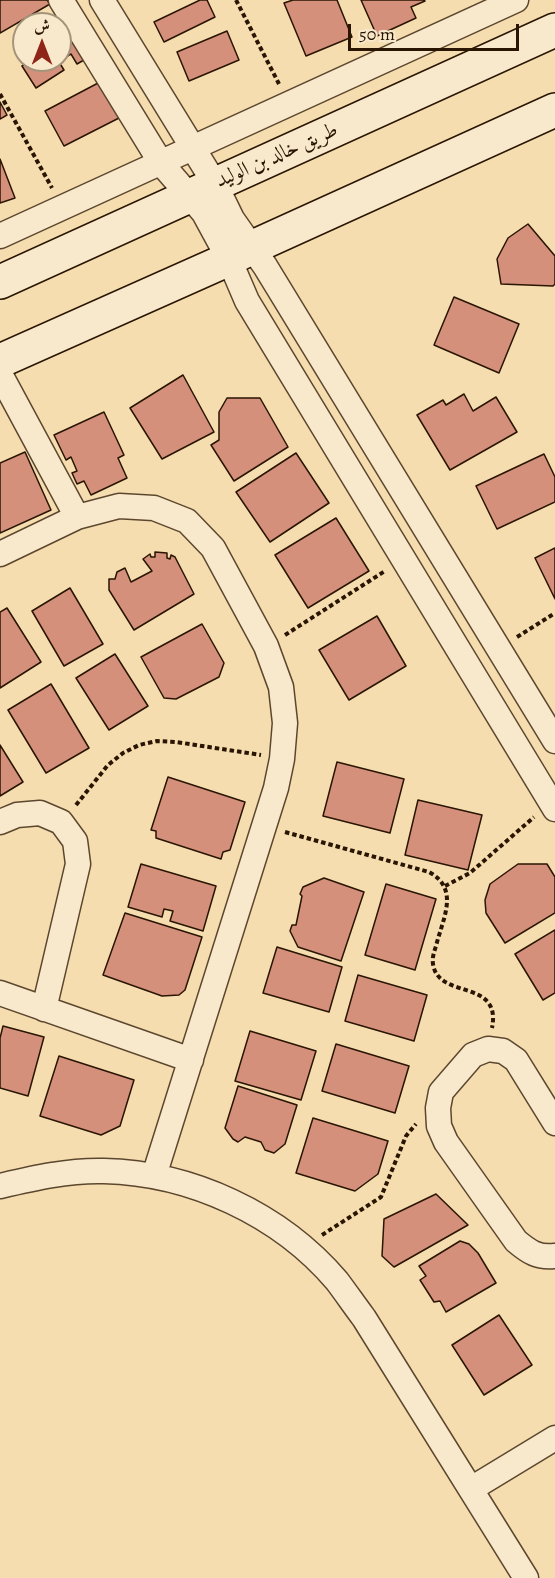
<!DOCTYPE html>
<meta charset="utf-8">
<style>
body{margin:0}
#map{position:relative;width:555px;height:1578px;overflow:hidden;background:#f5ddb0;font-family:Alegreya,Amiri,serif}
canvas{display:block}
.north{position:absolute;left:12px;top:12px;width:60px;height:60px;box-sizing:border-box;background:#f8e9cc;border:2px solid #a5947b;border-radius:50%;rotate:0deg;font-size:16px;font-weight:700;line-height:24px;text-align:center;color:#291502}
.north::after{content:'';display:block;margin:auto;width:21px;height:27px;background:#8f2418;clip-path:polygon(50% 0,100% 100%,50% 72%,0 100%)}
.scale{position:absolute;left:348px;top:24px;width:171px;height:27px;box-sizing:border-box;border:3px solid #291502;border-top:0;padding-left:8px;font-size:18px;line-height:21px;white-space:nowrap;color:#291502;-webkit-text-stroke:4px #f8e9cc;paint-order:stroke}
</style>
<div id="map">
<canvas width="555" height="1578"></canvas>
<div class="north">ش</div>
<div class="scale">50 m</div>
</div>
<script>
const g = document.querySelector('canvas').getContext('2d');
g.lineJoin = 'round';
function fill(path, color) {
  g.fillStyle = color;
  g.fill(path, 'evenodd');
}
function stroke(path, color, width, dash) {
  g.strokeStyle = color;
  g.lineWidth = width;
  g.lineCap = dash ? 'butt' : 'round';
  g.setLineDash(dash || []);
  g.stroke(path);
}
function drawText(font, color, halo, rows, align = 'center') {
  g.font = font + ' Alegreya,Amiri,serif';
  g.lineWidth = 4.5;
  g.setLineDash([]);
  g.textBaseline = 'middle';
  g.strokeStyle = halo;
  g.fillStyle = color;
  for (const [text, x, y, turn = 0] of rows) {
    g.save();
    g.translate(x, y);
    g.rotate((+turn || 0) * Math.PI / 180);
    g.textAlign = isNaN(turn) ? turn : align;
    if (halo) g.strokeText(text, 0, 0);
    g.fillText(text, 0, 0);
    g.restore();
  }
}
const building = new Path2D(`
 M0,0h47l3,4 -50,29z
 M200,0h7l8,17 -51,25 -10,-20z
 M293,0h44l15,37 -46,19 -22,-53z
 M361,0h63l1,1 -14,6 5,11 -39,18z
 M227,31l12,29 -50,21 -12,-29z
 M69,37l15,23 -7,4 -6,-10 -12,8 5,8 -28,18 -14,-22 10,-6h28v-17z
 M100,82l19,36 -55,28 -19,-35z
 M0,102l7,13 -7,4z
 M0,159l15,39 -15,5z
 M528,224l27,32v28l-2,2 -52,-2 -4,-25 11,-21z
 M454,297l65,27 -20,49 -65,-28z
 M183,375l31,57 -52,27 -32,-51z
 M464,394l9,17 23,-14 21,35 -67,38 -33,-55 26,-15 3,5z
 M227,398h33l28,49 -54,34 -23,-36 8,-5v-28z
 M104,412l20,43 -6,3 9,20 -36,17 -7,-14 -7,3 -5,-11 5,-2 -6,-14 -5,3 -12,-25z
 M25,452l26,58 -51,23v-70z
 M296,453l33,50 -59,39 -34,-50z
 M544,454l11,23v25l-58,27 -21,-43z
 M336,518l33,53 -61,37 -33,-53z
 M555,548v51l-20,-41z
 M155,552l12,1v5l3,1 1,-4 4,2 19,37 -60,36 -25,-40v-11h6l2,-7 8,-4 6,14 21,-11 -9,-12 7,-5 1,3h4z
 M70,588l33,56 -39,22 -32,-55z
 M7,608l34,54 -41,26v-76z
 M377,616l29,50 -57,34 -30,-50z
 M202,624l22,39 -5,14 -43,22 -12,-1 -23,-41z
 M115,654l33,52 -39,24 -33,-52z
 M51,684l38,64 -43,25 -38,-63z
 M0,745l23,37 -23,14z
 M337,762l67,17 -14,54 -67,-17z
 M168,777l77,25 -15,48 -7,2 -2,7 -65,-21v-7l-5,-1z
 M418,800l64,15 -14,55 -63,-15z
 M141,864l75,22 -13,45 -33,-10 3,-10 -9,-2 -2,8 -34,-10z
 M518,864h29l8,13v36l-50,30 -19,-30 -1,-13 5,-16z
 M324,878l40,14 -23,69 -43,-14 -8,-16 2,-6h4l6,-29 -2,-2 3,-7z
 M386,884l50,15 -21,71 -50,-15z
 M125,913l77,24 -17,53 -6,5 -17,1 -59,-21z
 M555,930v63l-12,7 -28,-46z
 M277,947l65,20 -13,45 -66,-19z
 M358,975l69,20 -13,46 -69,-20z
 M3,1026l41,11 -16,59 -28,-8v-50z
 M250,1031l66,20 -15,49 -66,-19z
 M336,1044l73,22 -14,47 -73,-22z
 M59,1056l75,24 -14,46 -19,9 -61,-19z
 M238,1086l59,19 -12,39 -11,9 -9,-3 -4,-8 -16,-5 -7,5 -5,-3 -8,-11z
 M313,1118l75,23 -10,33 -23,17 -59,-18z
 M436,1194l32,31 -74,42 -12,-11 2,-37z
 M460,1241l9,3 9,9 18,30 -50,29 -6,-11 -6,1 -14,-22 6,-4 -7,-10z
 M499,1315l33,50 -48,30 -32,-50z`);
const path = new Path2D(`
 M236,0l43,84
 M0,94l52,94
 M285,635l100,-64
 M517,637l38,-24
 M76,805l32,-40 15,-12 16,-8 18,-4 19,1 85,13
 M285,832l144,40c31,17 14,46 7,74 -2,6 -4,12 -3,18 5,36 69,14 59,64
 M445,886l25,-13 64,-56
 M322,1235l59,-38 25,-61 10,-12`);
const street = new Path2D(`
 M61,0l100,163 43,50 25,46 18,42 308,508
 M102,0l113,184 17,35 33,47 290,475
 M0,236l516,-236
 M0,374l77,143
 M0,554l77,-37 42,-11 35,2 33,13 26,27 53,98 15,41 4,36 -3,36 -6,29 -122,388
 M0,822l17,-7 23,-2 21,9 14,19 3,23 -34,145
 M0,993l191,67
 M555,1123l-39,-63 -13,-9 -15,-2 -15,6 -32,37 -3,16 1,18 7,16 70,99c13,11 22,17 39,15
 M0,1186c34,-8 69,-16 104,-15 87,2 176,43 233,110 9,12 18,25 27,37l162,260
 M471,1489l84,-51`);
const secondary = new Path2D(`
 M0,282l555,-252
 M0,361l229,-102 24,-12 302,-137`);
const streetNames = [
 ["طريق خالد بن الوليد",277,156,-24]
];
fill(building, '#d4907b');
stroke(building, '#291502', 1.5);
stroke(street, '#5c472e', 27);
stroke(secondary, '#291502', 36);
stroke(path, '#291502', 4, [4.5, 3]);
stroke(street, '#f8e9cc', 24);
stroke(secondary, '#f8e9cc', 33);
drawText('21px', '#291502', '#f8e9cc', streetNames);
</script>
